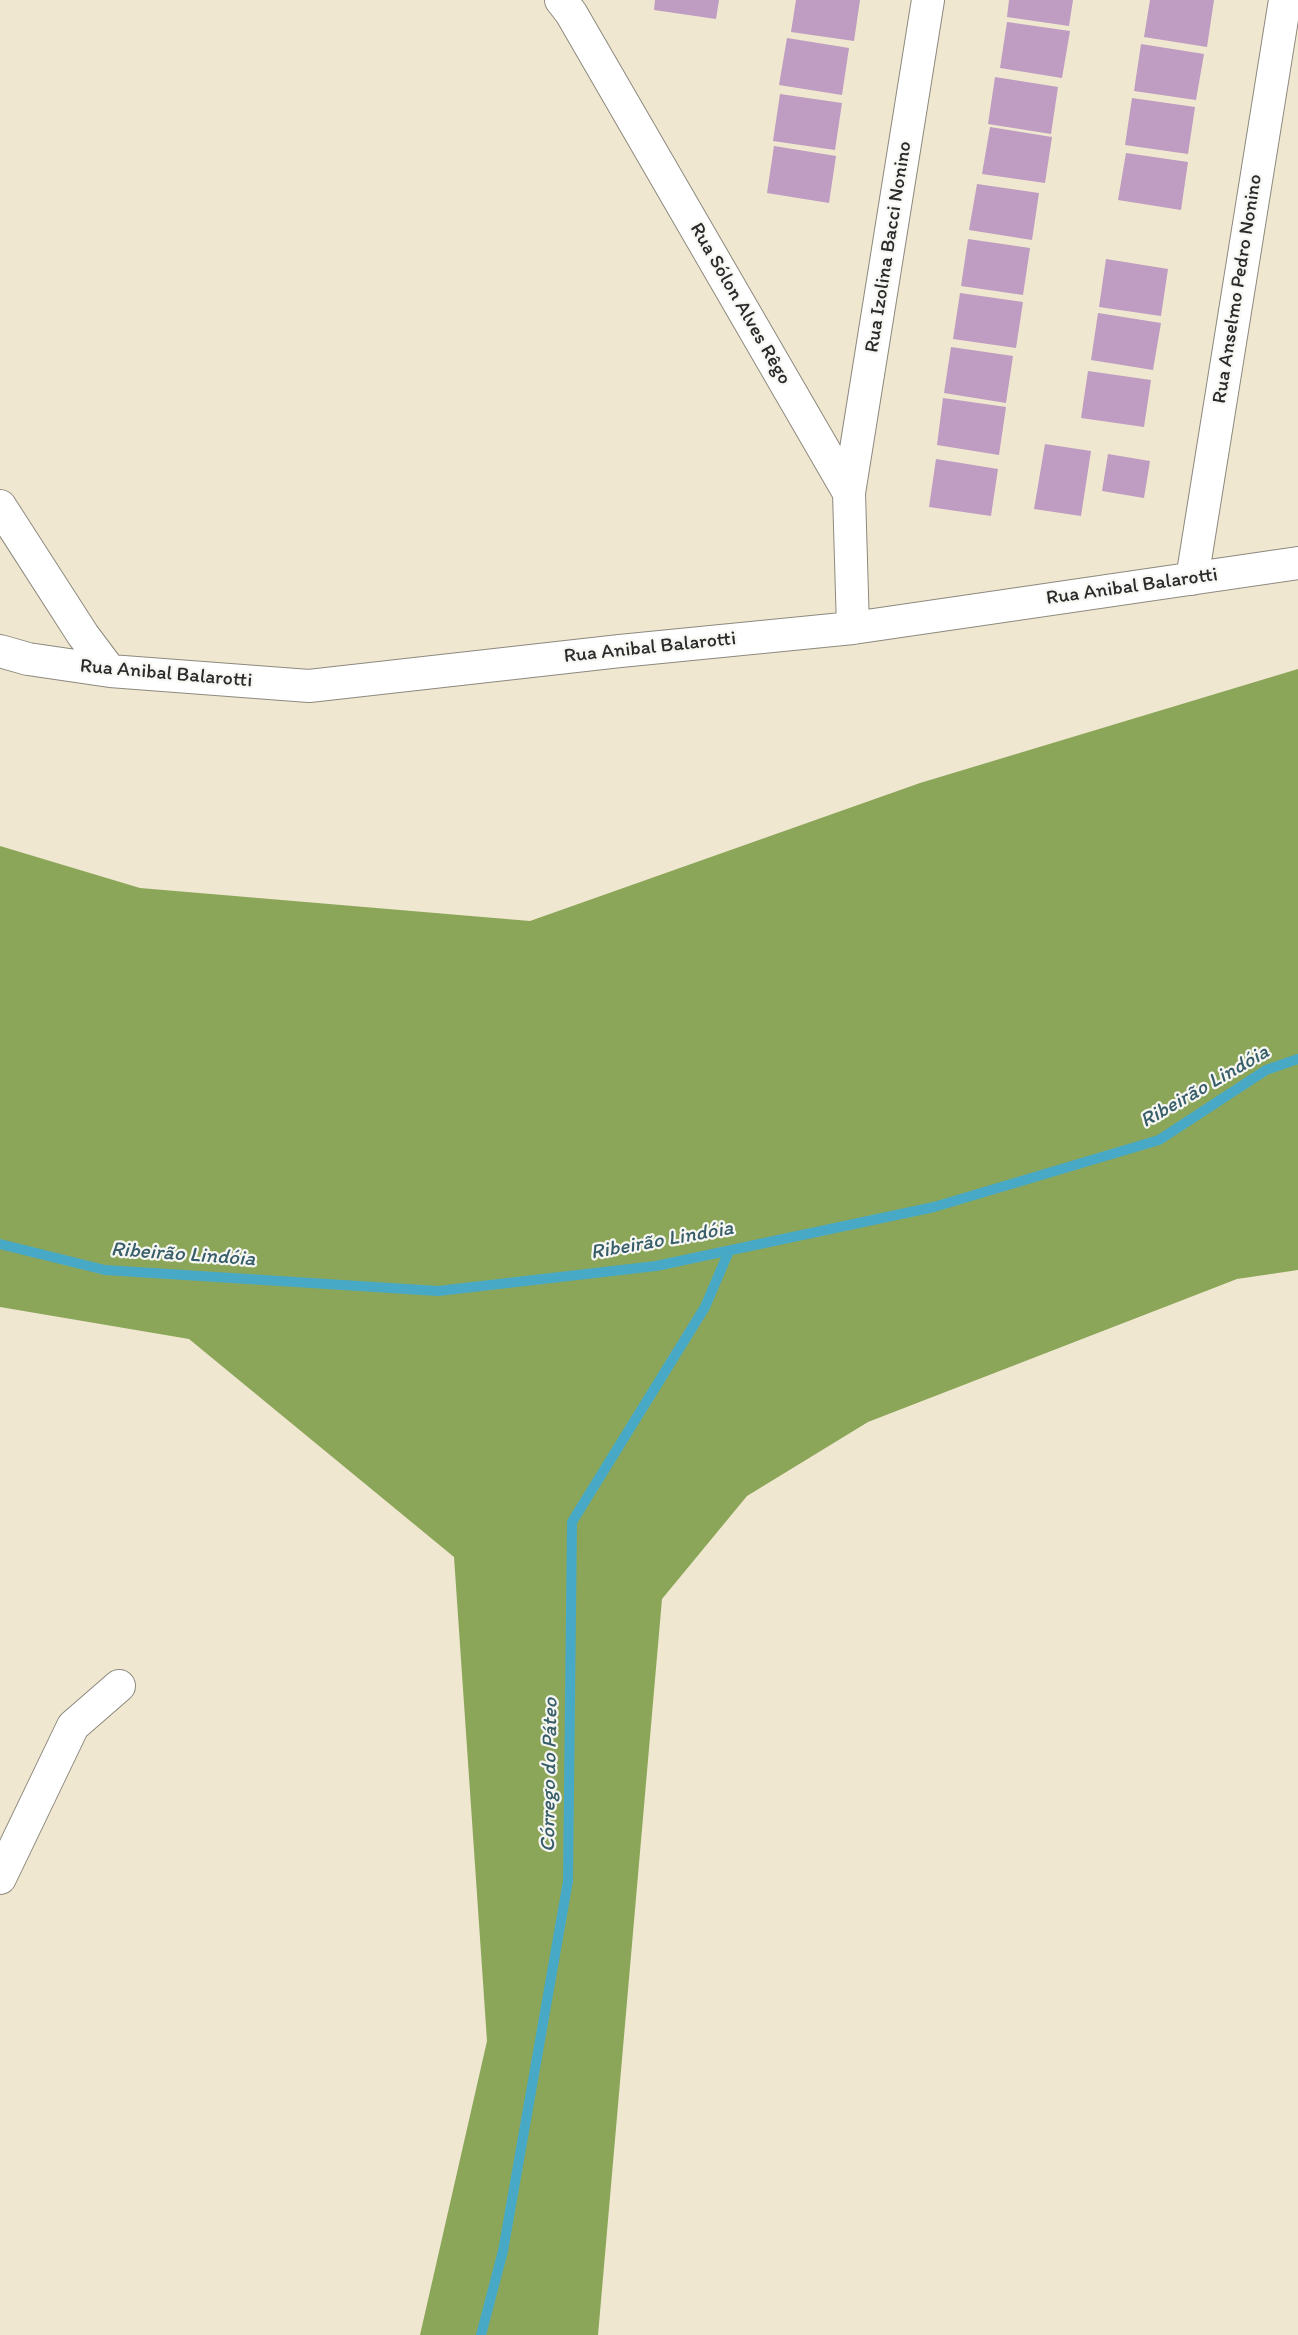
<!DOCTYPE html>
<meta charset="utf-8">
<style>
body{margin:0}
canvas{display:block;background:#efe7d0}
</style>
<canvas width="1298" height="2335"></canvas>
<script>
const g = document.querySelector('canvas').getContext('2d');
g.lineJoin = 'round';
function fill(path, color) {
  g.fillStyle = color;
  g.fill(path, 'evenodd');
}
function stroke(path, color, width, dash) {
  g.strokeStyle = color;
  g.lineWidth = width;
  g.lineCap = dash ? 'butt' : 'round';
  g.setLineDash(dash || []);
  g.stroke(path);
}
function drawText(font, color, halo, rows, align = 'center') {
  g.font = font + ' Itim,sans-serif';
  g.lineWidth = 4.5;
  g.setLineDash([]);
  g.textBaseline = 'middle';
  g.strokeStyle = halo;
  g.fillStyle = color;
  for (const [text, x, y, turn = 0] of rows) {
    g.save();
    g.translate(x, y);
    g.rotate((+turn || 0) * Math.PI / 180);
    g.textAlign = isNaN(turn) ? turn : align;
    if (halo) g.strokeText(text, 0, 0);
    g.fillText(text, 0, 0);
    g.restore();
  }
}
const forest = new Path2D(`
 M1298,669v601l-61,9 -369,143 -121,74 -85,103 -64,736h-178l67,-294 -33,-484 -265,-218 -189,-32v-461l140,42 390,33 390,-138z`);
const stream = new Path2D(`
 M0,1244l105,26 333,21 218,-25 278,-59 225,-67 107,-70 32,-11
 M481,2335l22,-84 65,-370 4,-359 133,-215 24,-56`);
const building = new Path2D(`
 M655,0h64l-3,19 -62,-9z
 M796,0h64l-6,41 -63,-9z
 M1009,0h64l-4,26 -62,-9z
 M1150,0h64l-7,47 -63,-10z
 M1007,22l63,9 -8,47 -62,-10z
 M787,38l62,10 -7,47 -63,-10z
 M1141,44l63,10 -8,46 -62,-9z
 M995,77l63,10 -7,47 -63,-10z
 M780,94l62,9 -7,47 -62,-9z
 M1132,98l63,9 -7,47 -63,-9z
 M990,127l62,10 -7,46 -63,-9z
 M774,146l62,10 -7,47 -62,-10z
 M1126,153l62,9 -7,48 -63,-10z
 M977,184l62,9 -7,47 -63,-10z
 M968,239l62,9 -7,47 -62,-9z
 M1106,259l62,10 -7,47 -62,-9z
 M960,293l63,9 -7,46 -63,-9z
 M1098,313l63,10 -8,47 -62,-10z
 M951,347l62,9 -7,47 -62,-10z
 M1088,371l63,9 -7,47 -63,-9z
 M943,398l63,9 -7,48 -62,-10z
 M1045,444l46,7 -10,65 -47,-7z
 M1108,454l42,7 -6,37 -42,-7z
 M936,459l62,10 -7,47 -62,-9z`);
const street = new Path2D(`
 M561,0l10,13 278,480 4,135
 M849,493l79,-493
 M0,506l83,129 27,36
 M1192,579l93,-579
 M0,651l28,8 82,12 199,15 311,-35 233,-23 445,-65
 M0,1878l73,-152 46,-40`);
const streetNames = [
 ["Rua Izolina Bacci Nonino",889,247,-81],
 ["Rua Anselmo Pedro Nonino",1238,289,-81],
 ["Rua Sólon Alves Rêgo",740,304,60],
 ["Rua Anibal Balarotti",1132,587,-8],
 ["Rua Anibal Balarotti",650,648,-6],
 ["Rua Anibal Balarotti",166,674,5]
];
const waterNames = [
 ["Ribeirão Lindóia",1205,1087,-30],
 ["Ribeirão Lindóia",662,1241,-10],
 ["Ribeirão Lindóia",183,1255,4],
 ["Córrego do Páteo",550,1775,-89]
];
fill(forest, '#8ca659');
stroke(stream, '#48a9c7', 10);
fill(building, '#bf9cc1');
stroke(street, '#8d897e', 34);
stroke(street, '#fff', 32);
drawText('20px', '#2b2b2b', '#f6f6f2', streetNames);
drawText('italic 21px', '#375d69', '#f6f6f2', waterNames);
</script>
